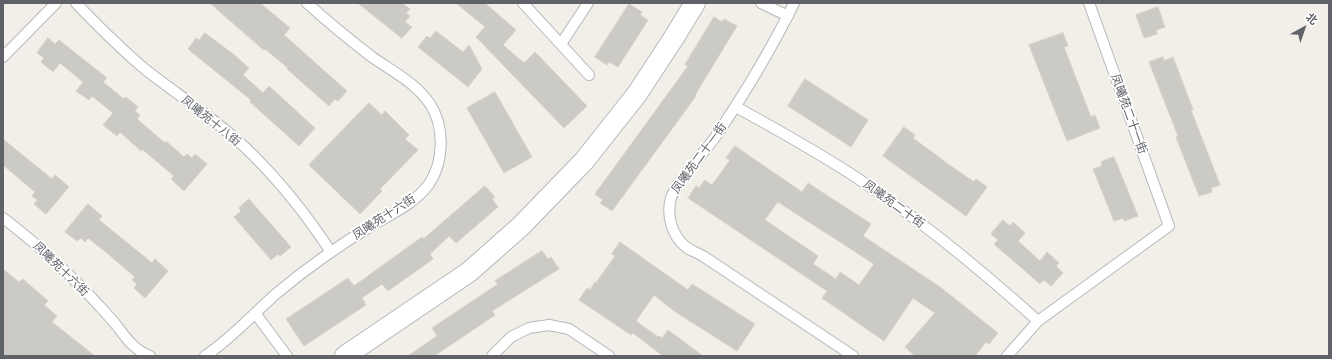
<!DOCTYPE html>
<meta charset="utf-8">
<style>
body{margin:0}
#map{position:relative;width:1332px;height:359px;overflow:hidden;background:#f1efe8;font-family:Lato,"Noto Sans SC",sans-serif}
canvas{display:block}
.frame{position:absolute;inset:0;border:4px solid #5f6368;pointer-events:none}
.north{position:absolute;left:1284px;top:8px;width:40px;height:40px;-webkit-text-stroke:3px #fff;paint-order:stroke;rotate:40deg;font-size:11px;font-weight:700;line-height:16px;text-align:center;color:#5f6368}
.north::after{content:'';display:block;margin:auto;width:14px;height:18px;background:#5f6368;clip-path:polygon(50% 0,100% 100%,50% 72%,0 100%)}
</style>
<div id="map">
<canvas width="1332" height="359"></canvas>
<div class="frame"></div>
<div class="north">北</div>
</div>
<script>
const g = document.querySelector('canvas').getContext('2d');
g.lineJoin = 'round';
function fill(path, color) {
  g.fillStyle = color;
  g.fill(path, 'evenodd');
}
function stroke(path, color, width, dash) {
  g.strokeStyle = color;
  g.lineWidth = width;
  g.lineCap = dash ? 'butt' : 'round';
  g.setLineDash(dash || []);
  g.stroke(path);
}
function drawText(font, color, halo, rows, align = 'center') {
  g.font = font + ' Lato,"Noto Sans SC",sans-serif';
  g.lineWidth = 3.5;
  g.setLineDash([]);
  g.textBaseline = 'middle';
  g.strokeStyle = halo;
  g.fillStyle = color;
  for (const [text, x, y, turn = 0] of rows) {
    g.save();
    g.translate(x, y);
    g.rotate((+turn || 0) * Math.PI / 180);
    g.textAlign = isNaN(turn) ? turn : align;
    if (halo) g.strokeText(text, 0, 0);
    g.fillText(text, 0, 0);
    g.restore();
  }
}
const building = new Path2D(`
 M210,3h50l30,25 -6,7 63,56 -9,10 -3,-2 -6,7 -42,-37 1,-1 -23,-19 -1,1z
 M358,3h44l8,6 -4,4 4,3 -5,6 7,5 -10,11z
 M456,3h29l31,27 -13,15 21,18 11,-11 52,54 -23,22 -88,-91 9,-10z
 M629,4l13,8 -2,3 8,5 -30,47 -9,-5 -2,3 -12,-8z
 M1158,7l7,20 -9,3 1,4 -13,4 -8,-23z
 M714,17l8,5 2,-3 13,7 -42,69 1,1 -84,115 -12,-8 3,-3 -8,-6 93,-128 -3,-1z
 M436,31l27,21 6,-7 13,24 -14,18 -50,-40 9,-11 3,2z
 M205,33l28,21 16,14 -6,7 20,18 6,-7 46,42 -16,18 -49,-44 1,-2 -63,-51 8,-11 3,2z
 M1063,33l5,13 -4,1 27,70 4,-2 5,13 -33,13 -38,-96z
 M48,38l7,6 4,-4 48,38 -4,4 21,17 2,-2 12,10 -3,4 5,4 -3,4 28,24 1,-2 18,16 3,-3 5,4 3,-4 12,10 -23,27 -13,-12 3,-3 -32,-27 -1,2 -21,-19 -3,4 -14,-11 10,-12 -21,-17 -3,4 -13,-9 7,-9 -23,-19 -7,9 -12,-10 3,-4 -7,-5z
 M1163,57l1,4 9,-4 20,53h-2l29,75 -9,3 1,4 -13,4 -23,-59 2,-1 -29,-74z
 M805,79l63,41 -17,27 -63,-41z
 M495,92l37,65 -28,16 -37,-65z
 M369,103l13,12 3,-4 24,24 -4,4 13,11 -38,39 2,2 -22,23 -51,-49z
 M904,127l11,8 -2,3 35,26 26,18 2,-3 11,8 -21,29 -83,-60z
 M3,139l49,40 3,-4 14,12 -23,27 -12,-10 3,-4 -5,-4 3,-4 -32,-27z
 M735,146l67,46 6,-9 63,41 -8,12 77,51 58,46 -9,11 -3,-2 -11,14h-60l-10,-9 30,-34 -22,-15 -29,43 -62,-43 5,-7 -139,-93 8,-12 3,2 6,-8 7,5 18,-25 -4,-2zM778,202l96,62 -15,21 -19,-13 -4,7 -23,-15 5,-8 -53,-36z
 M1114,157l24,59 -14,5 -1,-3 -9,3 -21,-52 9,-3 -1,-4z
 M485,186l10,11 -3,2 6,8 -42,36 -7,-7 -19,18 3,5 -45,32 -6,-7 -20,14 4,7 -62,41 -18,-27 62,-41 6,8 68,-49 1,2z
 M249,199l42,48 -11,9 -2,-2 -7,6 -37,-43 7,-6 -2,-3z
 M88,204l14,12 -3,4 31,25 22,18 3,-4 13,12 -23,27 -11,-10 3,-4 -5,-4 3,-3 -28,-24 -19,-15 -3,4 -4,-4 -4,3 -12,-9z
 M1003,220l7,6 3,-4 12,11 -7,8 22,20 7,-9 12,11 -3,3 7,7 -12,13 -7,-6 -4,4 -46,-40 4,-4 -7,-6z
 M620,242l68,48 4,-6 63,40 -18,27 -63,-40 -20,-16 -18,26 22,16 1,-1 3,2 6,-8 35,26h-40l-30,-23 -2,2 -52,-35 8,-12 3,2 5,-8 1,1 19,-27 -3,-2z
 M542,251l6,8 3,-2 8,12 -67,42 3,4 -61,41h-26l29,-20 -5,-8 66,-44 -3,-3z
 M3,269l16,13 4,-3 25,22 -4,4 13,11 -5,6 43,34h-92z`);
const lane = new Path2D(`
 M76,3c22,23 45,46 70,67 36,28 75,53 107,85 30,30 55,62 78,97
 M523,3l66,72
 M761,3l27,13
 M794,3c-23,47 -49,90 -78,133 -11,16 -40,46 -45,62 -5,17 1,38 15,49 5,4 12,6 17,9l150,100
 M561,44l27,-41
 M3,57l53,-54
 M736,107c40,22 80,44 118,69 66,43 126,93 184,145
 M3,218c32,24 61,51 89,80 8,9 17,18 25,28 9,12 18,25 33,30
 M255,313l32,43
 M205,356c26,-17 48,-42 72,-63 31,-26 64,-49 99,-70 19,-11 39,-20 53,-39 15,-22 16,-57 1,-80 -14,-21 -38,-33 -58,-47 -22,-17 -44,-35 -65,-54
 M492,356l19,-19 18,-9 20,-3 20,4 40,27
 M1007,356l31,-35 131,-95 -80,-223`);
const street = new Path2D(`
 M345,356l124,-84 52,-46 63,-65 53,-67 38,-58 20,-33`);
const streetNames = [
 ["凤曦苑二十一街",1129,114,70],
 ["凤曦苑十八街",211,121,39],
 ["凤曦苑二十一街",699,158,-54],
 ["凤曦苑二十街",894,204,36],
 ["凤曦苑十六街",384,217,-33],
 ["凤曦苑十六街",61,269,44]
];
fill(building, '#cccac5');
stroke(building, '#d6d1c6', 1);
stroke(lane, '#b5b8bc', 12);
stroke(street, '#b5b8bc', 22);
stroke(lane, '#fff', 10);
stroke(street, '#fff', 20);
drawText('12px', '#5f6368', '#fff', streetNames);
</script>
